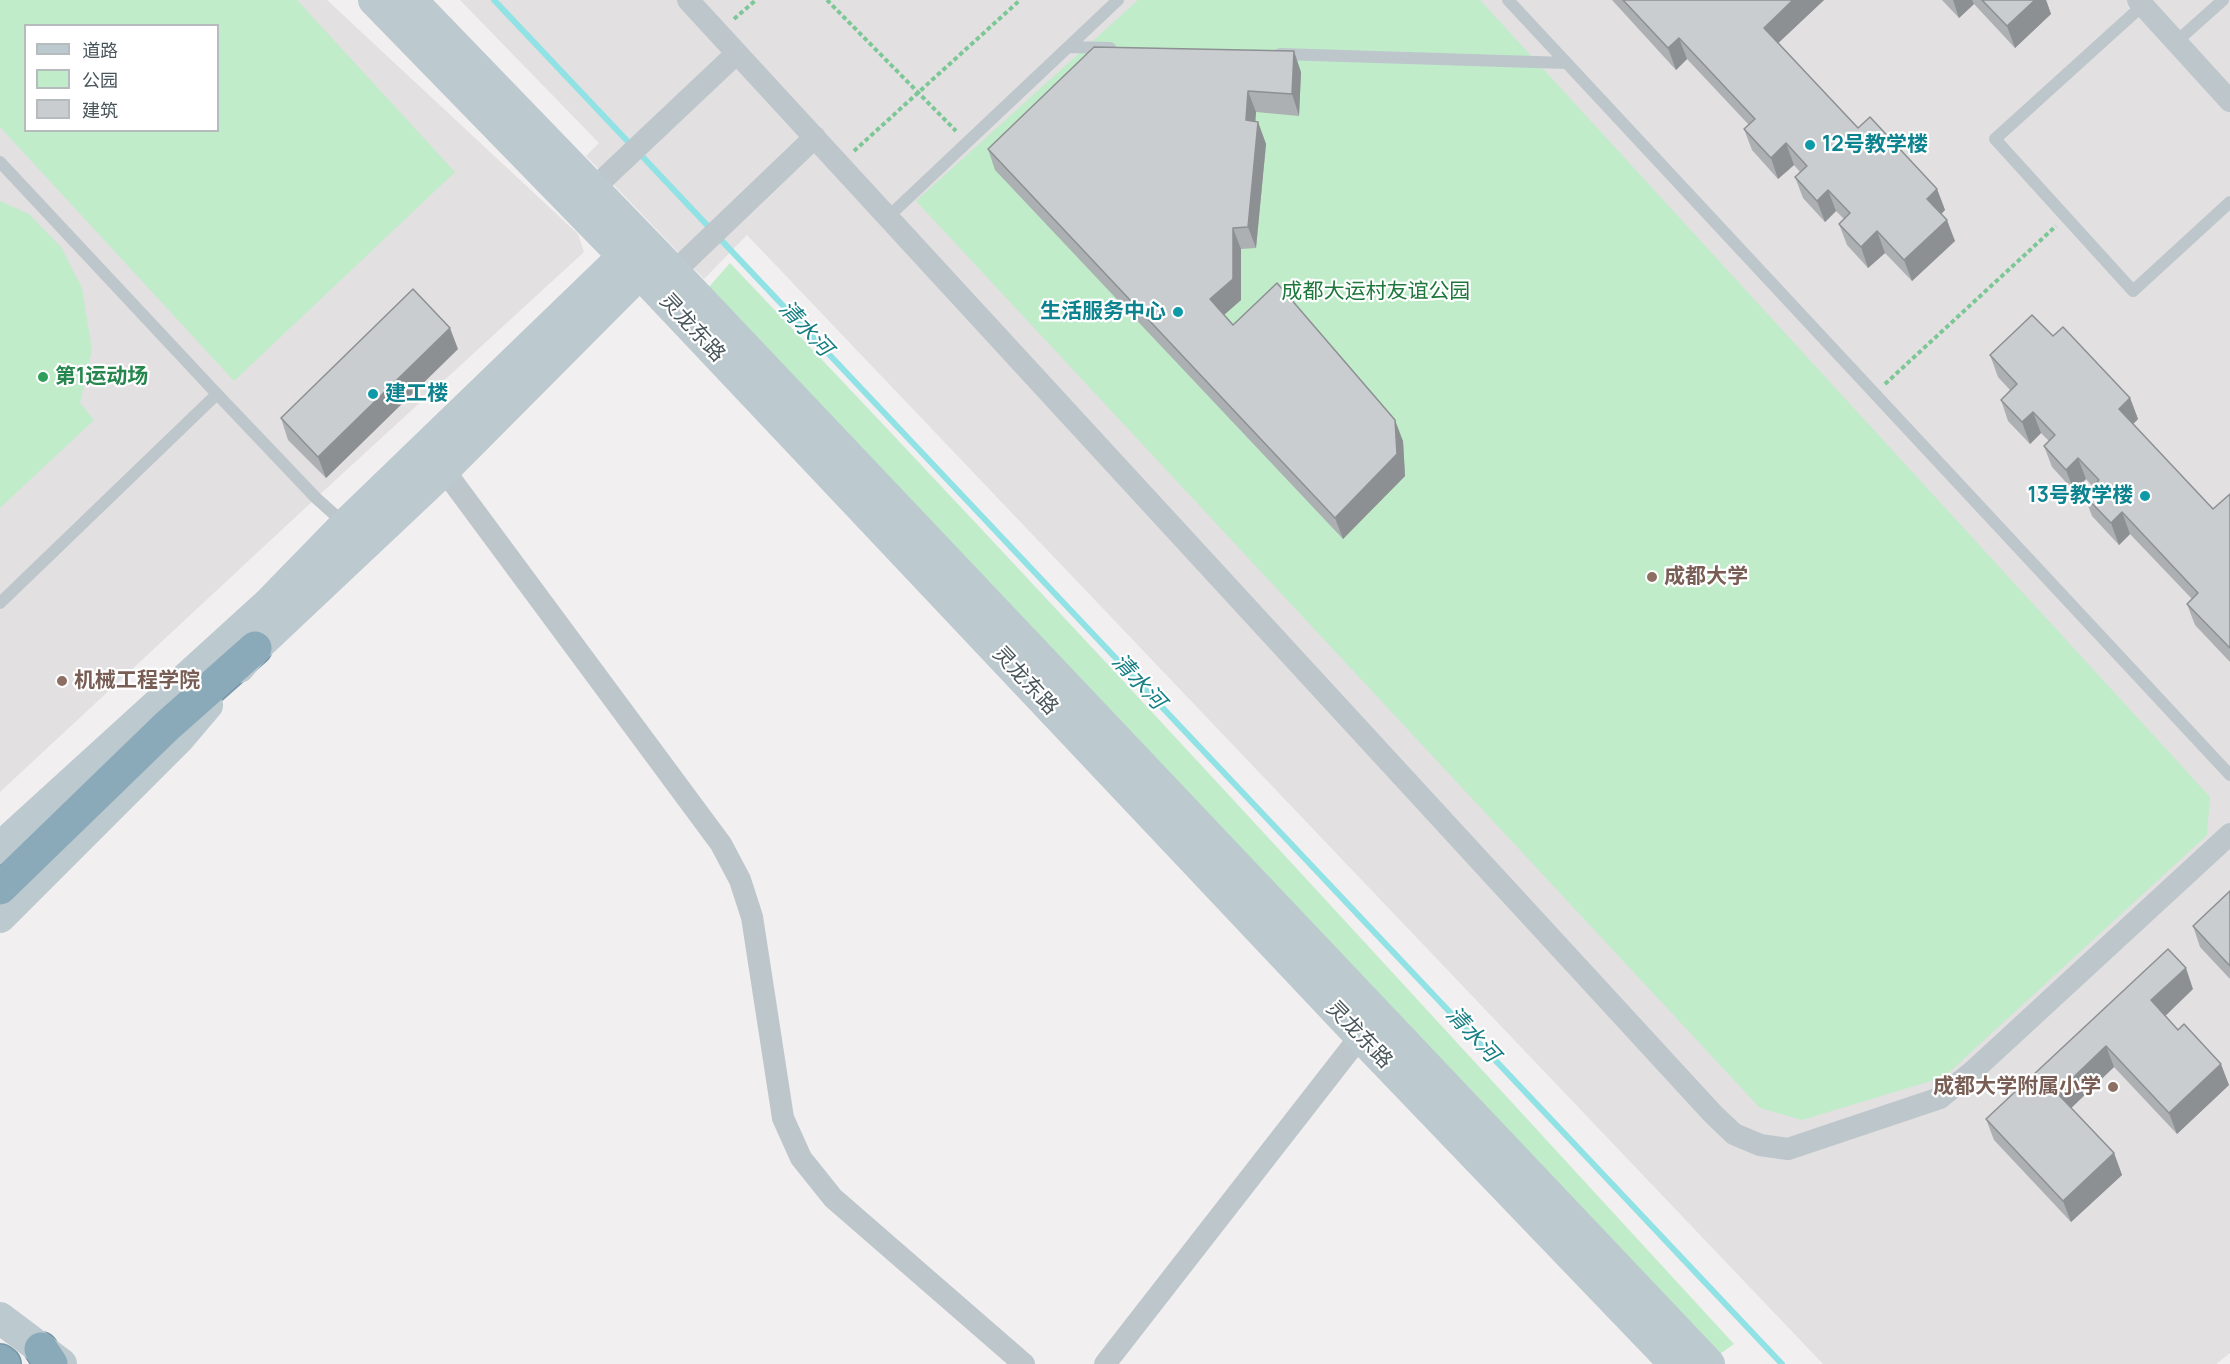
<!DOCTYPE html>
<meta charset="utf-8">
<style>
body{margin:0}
#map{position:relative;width:2230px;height:1364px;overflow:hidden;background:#f1efef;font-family:Manrope,"Noto Sans SC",sans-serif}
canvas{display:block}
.legend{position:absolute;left:24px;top:24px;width:195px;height:108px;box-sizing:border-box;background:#fff;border:2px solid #b6bbbd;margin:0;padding:8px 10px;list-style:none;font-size:18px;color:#48555b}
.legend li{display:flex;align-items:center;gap:12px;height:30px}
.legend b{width:30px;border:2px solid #b6bbbd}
</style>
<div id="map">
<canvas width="2230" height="1364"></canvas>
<ul class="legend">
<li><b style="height:8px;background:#bcc9cf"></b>道路</li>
<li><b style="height:16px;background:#c1ecca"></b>公园</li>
<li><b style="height:16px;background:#c9cdd0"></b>建筑</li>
</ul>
</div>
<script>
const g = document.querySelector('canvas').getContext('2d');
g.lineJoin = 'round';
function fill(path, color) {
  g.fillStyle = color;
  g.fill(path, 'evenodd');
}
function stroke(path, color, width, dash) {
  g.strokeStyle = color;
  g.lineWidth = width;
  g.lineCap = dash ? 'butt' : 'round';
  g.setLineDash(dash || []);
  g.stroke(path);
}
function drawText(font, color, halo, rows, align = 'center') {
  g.font = font + ' Manrope,"Noto Sans SC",sans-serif';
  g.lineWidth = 4.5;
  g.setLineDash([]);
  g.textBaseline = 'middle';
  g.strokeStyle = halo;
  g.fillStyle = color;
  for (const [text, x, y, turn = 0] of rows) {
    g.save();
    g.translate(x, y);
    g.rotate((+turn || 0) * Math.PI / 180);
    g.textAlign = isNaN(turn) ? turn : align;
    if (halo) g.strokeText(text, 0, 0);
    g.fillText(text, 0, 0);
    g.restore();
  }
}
const education = new Path2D(`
 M0,0h327l251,234 6,18 -268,246 -316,294zM26,26h192v104h-192z
 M460,0h1770v1353l-14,11h-393l-1076,-1129 -43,44 -118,-123 13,-13z`);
const green = new Path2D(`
 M0,0h297l158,172 -221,209 -234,-254zM26,26h192v104h-192z
 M1138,0h342l730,797 -3,38 -263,242 -142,43 -42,-12 -844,-907z
 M0,201l29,13 32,33 21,41 10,62 -12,53 14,17 -94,88z
 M730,263c340,356 671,719 1004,1081l-14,10 -1012,-1066z`);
const stream = new Path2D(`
 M494,0l138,146
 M639,153l1143,1211`);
const path = new Path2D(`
 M827,0l129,131
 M734,19l22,-19
 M854,151l166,-151
 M1885,384l171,-158`);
const lane = new Path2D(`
 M1508,0l722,775
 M2143,5l-148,134 138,152 97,-89
 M2176,42l47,-42
 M1069,47l41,1
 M1280,54l287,9
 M0,162l217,232 99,104 29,26
 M888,217l230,-217
 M0,603l217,-209`);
const street = new Path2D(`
 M688,0l1025,1114 21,20 26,11 28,4 152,-51 33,-27 257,-237
 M2138,0l92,101
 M593,189l144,-136
 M674,272l141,-135
 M444,470l277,374 19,36 12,37 31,201 18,40 32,40 191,166
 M1105,1364l264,-339`);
const secondary = new Path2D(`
 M374,0l266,273 721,764 314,327
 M411,0l263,272 1035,1092
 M239,667l16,-19 189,-178 211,-212
 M0,848l270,-246 75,-77 294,-284
 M0,917l179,-179 28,-33
 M0,1318l61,46`);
const highway = new Path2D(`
 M0,888l167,-162 88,-78
 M41,1349l10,15
 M0,1361l4,3`);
const wall = new Path2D(`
 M1612,0h212l-46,43 80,85 79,61 8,21 -4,4 14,27 -43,40 -27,-28 -17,15 -21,-23 -8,-21 5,-5 -8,-8 -11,11 -22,-24 -8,-21 5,-5 -6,-7 -16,14 -26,-29 -8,-21 5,-4 -62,-66 -11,11z
 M1942,0h104l5,14 -36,34 -41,-44 -15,14z
 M1301,72l-2,44 -43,-4 -1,10h3l8,22 -10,104 -15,1v51l-17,15 9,10 170,116 2,35 -62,63 -348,-369 -7,-21z
 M2053,336l77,62 8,21 -5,5 80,85 17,-15v168l-35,-37 -8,-21 5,-5 -62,-65 -11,11 -27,-29 -8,-21 9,-8 -7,-8 -12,12 -22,-24 -8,-21 5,-5 -8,-8 -11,11 -22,-23 -7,-21 9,-10 -12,-13 -8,-22z
 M458,349l-132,129 -38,-38 -7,-22z
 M2230,891v88l-30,-32 -7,-21z
 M2193,989l-28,27 64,69 -52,49 -63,-67 -43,41 43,45 8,22 -51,47 -77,-82 -8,-21z`);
const shadedWall = new Path2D(`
 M1793,0h31l-52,49 -8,-21z
 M1953,0h19l2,4 -15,14z
 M2035,0h11l5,14 -36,34 -8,-22z
 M1679,38l8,21 -11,11 -8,-22z
 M1294,51l7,21 -2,44 -7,-22z
 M1248,91l8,21 -2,29 -8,-21z
 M1258,122l8,22 -10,104 -8,-21z
 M1786,143l8,22 -16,14 -7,-21z
 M1937,189l8,21 -10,10 -8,-21z
 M1828,190l8,21 -11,11 -8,-21z
 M1947,220l8,21 -43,40 -8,-21z
 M1233,228l8,21v51l-24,21 -7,-22z
 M1877,231l8,22 -17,15 -7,-21z
 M450,328l8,21 -132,129 -8,-21z
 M2130,398l8,21 -11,11 -8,-21z
 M2033,412l8,21 -11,11 -8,-22z
 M1395,420l8,21 2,35 -62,63 -8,-21z
 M2078,458l8,21 -12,12 -8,-21z
 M2122,512l8,22 -11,11 -8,-22z
 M2186,968l7,21 -34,33 -8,-22z
 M2106,1046l8,21 -49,47 -8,-21z
 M2221,1064l8,21 -52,49 -8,-21z
 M2114,1153l8,22 -51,47 -8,-21z`);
const building = new Path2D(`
 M1623,0h170l-29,28 94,100 12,-11 67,72 -10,10 20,21 -43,40 -27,-29 -16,16 -22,-23 11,-11 -22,-23 -11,11 -22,-24 12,-11 -21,-23 -15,15 -27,-29 11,-10 -76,-81 -11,10z
 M1982,0h53l-28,26z
 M1094,47l200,4 -2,43 -44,-3 -2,29 12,2 -10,105 -15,1v51l-23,20 23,26 44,-42 118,137 2,34 -62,64 -347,-369z
 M413,289l37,39 -132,129 -37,-39z
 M2032,315l21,21 10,-9 67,71 -11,11 94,100 17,-15v154l-43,-44 11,-11 -76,-81 -11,11 -27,-28 15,-15 -21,-22 -12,12 -22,-24 11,-11 -22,-23 -11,10 -21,-22 16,-16 -27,-29z
 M2230,891v75l-37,-40z
 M2168,949l18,19 -35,32 27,30 6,-6 37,40 -52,49 -63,-67 -49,47 57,60 -51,48 -77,-82z`);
const markers = [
 [1810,145,6,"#0f9aa8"],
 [1178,312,6,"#0f9aa8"],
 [43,377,6,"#2e9e5b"],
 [373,394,6,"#0f9aa8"],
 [2145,496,6,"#0f9aa8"],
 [1652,577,6,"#8d6e63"],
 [62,681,6,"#8d6e63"],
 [2113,1087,6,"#8d6e63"]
];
const cultureNames = [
 ["12号教学楼",1822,145],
 ["生活服务中心",1166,312,"right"],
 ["建工楼",385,394],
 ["13号教学楼",2133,496,"right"]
];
const parkNames = [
 ["成都大运村友谊公园",1376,292]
];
const streetNames = [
 ["灵龙东路",692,328,47],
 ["灵龙东路",1025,681,47],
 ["灵龙东路",1359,1035,46]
];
const leisureNames = [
 ["第1运动场",55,377]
];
const educationNames = [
 ["成都大学",1664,577],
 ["机械工程学院",74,681],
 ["成都大学附属小学",2101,1087,"right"]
];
const waterNames = [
 ["清水河",805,329,47],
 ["清水河",1138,682,47],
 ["清水河",1472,1035,47]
];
fill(education, '#e2e0e1');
fill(green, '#c1ecca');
stroke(stream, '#91e2e5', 6);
stroke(highway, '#7695a6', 36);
stroke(path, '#7bc795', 4, [4.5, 3]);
stroke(lane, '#bcc6cb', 12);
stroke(street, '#bcc6cb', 22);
stroke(secondary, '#bcc9cf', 32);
stroke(highway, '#8aaaba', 33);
fill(wall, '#adb0b3');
fill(shadedWall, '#8d9092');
fill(building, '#c9cdd0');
stroke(building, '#8d9092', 1.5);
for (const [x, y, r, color] of markers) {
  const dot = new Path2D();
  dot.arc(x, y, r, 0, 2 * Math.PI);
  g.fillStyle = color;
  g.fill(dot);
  stroke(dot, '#fff', 2);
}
drawText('bold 21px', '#0d838f', '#fff', cultureNames, 'left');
drawText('21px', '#1e773b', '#fff', parkNames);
drawText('21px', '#48555b', '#fff', streetNames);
drawText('bold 21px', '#27864d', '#fff', leisureNames, 'left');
drawText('bold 21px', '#785e54', '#fff', educationNames, 'left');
drawText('italic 22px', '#167f83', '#fff', waterNames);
</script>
